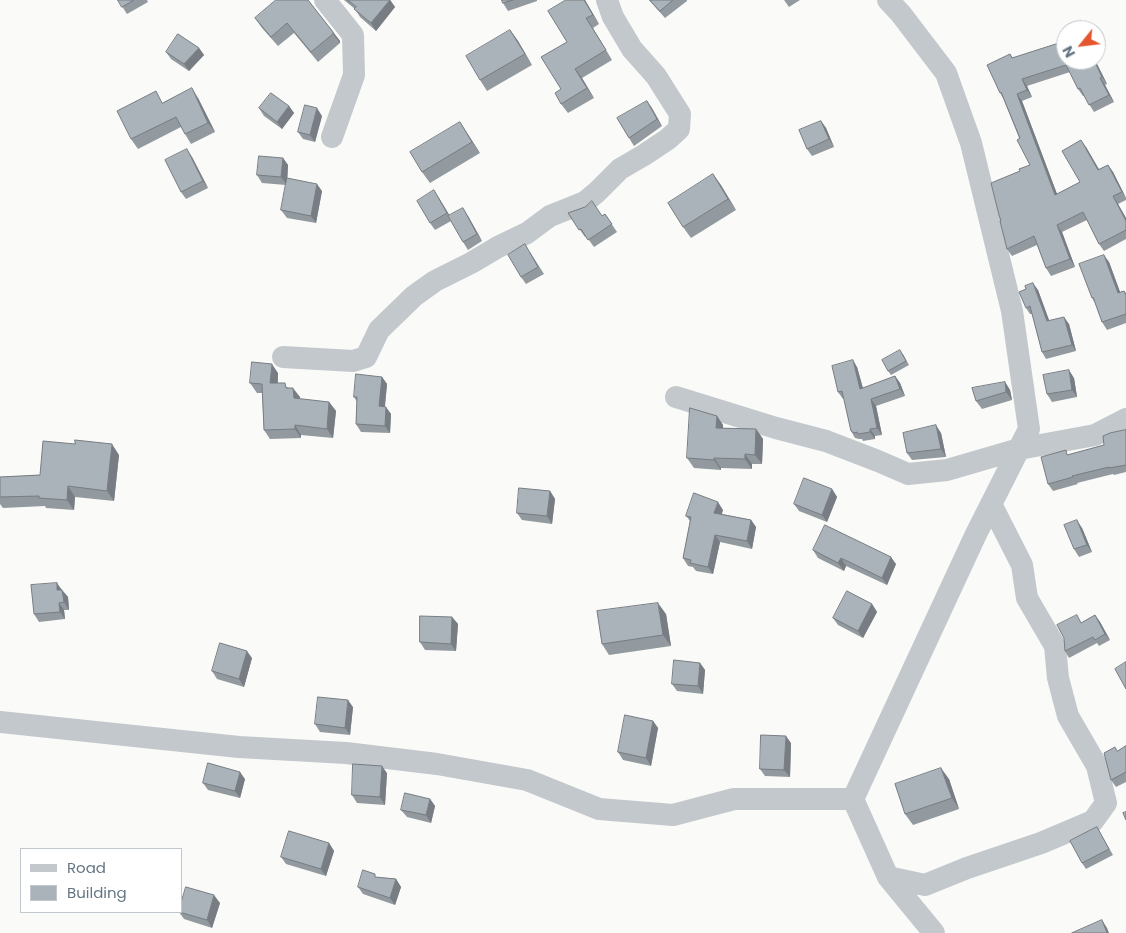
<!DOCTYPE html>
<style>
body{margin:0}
#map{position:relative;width:1126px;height:933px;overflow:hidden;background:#fafaf8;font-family:Poppins,sans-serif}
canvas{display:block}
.legend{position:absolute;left:20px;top:848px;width:162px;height:65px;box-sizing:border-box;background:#fff;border:1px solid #c1c8cd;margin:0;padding:6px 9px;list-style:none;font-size:15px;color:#657683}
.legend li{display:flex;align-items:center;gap:10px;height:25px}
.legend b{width:25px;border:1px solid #c1c8cd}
.north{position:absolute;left:1056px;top:20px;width:50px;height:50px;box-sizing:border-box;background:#fff;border:1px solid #c1c8cd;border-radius:50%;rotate:241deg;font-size:14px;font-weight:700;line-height:20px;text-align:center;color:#657683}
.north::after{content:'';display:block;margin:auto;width:18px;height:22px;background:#e4572e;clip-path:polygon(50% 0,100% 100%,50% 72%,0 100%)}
</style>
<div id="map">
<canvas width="1126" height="933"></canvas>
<ul class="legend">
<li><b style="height:6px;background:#c3c8cc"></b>Road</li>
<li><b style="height:14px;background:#aab3b9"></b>Building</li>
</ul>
<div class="north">N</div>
</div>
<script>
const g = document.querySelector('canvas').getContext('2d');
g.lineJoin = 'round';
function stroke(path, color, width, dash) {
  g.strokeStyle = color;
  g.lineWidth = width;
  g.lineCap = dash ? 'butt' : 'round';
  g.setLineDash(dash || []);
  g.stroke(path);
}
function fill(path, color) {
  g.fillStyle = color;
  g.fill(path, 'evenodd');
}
const minor = new Path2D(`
 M325,0l28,35 1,40 -22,62
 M888,0l13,14 45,59 25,70 41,168 17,118 -53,105 -123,265 35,78 46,56
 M283,357l70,4 13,-4 13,-27 35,-34 21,-15 36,-18 27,-16 29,-14 23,-17 35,-14 12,-10 23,-23 24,-14 24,-16 11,-10 1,-15 -24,-38 -24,-27 -19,-32 -6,-17
 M676,397l100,31 50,13 52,20 30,13 39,-4 72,-21 76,-14 31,-16
 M0,722l239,25 107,6 91,11 90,16 72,29 74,6 61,-16h119
 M888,877l37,8 42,-17 74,-25 52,-22 13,-18 -9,-37 -29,-50 -10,-38 -3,-32 -28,-48 -5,-33 -31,-61`);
const wall = new Path2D(`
 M118,0h29l1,2 -21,12z
 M308,0l32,41v2l-22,19 -24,-29 -16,13 -16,-18 -7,-10z
 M344,0h46l5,7 -19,24 -16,-14 -5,-8z
 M502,0h35v1l-29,10 -5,-8z
 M566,0h19l14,24 -6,4 19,32 -30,18 12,20 -26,15 -7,-9v-15l6,-47z
 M649,0h38v1l-22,17z
 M784,0h16l-11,7z
 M510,30l8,11 14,24 -45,26 -7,-11z
 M199,48l5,7 -15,16 -18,-12 -5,-7z
 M1010,54l3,4 53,2h29l12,24 -2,1 9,17 -20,10 -10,-16h-1l-5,-7 -8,-17 -43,14 5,11 -10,4 35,93 23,-12 6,-35 13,22 9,-4 5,7 13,26v2l-8,4 8,14v21l-22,12 -5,-7 -12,-24 -25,12 13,35 -24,9 -5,-8 -9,-23 -25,11 -5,-7 -6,-28 19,-50 10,-6 -27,-67 -3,-5z
 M198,98l17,34 -24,12 -6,-10 -4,-7 -43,22 -7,-10 33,-37z
 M647,101l15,25 -28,20 -5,-8z
 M289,106l5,7 -12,16 -18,-13 -5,-8z
 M322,116l-7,26 -12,-3 -5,-7z
 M821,121l5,7 8,19 -22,9 -5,-7z
 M460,122l20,31 -50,30 -8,-11z
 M192,157l16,31 -22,11 -5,-7z
 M283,158l5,7 -1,16 35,10 -6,32 -29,-5 -6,-8 5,-25 -24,-2 -5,-8z
 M713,174l23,36 -45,28 -8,-11z
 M439,198l11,18h18l14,25 -14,9 -5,-8 -12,-21 -16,9 -5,-7z
 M585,207l17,9 3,-2 12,18 -23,15 -8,-11 -1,1 -17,-24z
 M530,252l14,22 -18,10 -5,-7z
 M1109,262l11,30 4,-1 2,2v30l-19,7 -5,-8 -7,-19 -3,-5z
 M1038,290l11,31 20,3 7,27 -30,8 -4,-7 -10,-38h-2l-4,-6z
 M903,354l6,11 -18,10 -3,-4z
 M857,367l6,21 32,-12 5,7 5,13 -29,10 6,29 -7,1v3l-12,2 -1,-2h-3l-4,-1 -4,-7 -7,-33 -1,1 -5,-7z
 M278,373v10l11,5 11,9v2l29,3 7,9 -3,27 -32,-3v3l-31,1 -6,-9 -2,-37h-5l-7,-10z
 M382,377l5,7 -2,23 6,7 -1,19 -29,-1 -5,-8 1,-22 -3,-5z
 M1074,378l3,19 -25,5 -5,-8z
 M1005,382l5,8 2,10 -30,9 -6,-8z
 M717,416l6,9v3l33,1 7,10 -1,25h-10v5l-31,-1v2l-27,-2 -7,-10z
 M1126,430v42l-12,3 -1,-1 -36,9 1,1 -25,7 -5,-7 21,-29 35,-10z
 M941,433l5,24 -34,3 -5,-7z
 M119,455l-5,46 -39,-4 -1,13 -28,-2 -1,-2 -42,2 -3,-4v-27l40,-2z
 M832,489l5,8 -10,25 -28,-11 -5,-7z
 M550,491l5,8 -3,25 -30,-4 -5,-7z
 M723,510l-1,4 29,6 5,7 -4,22 -32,-7 -7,32 -17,-3 -3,-4 -5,-1 -5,-8 7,-37 -4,-5z
 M1082,528l10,24 -13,5 -5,-8z
 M813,550l83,14 -9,21 -41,-19 -2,5 -26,-13z
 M62,590l6,7 1,13h-5l1,9 -26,3 -5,-8z
 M872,604l5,8 -14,26 -25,-13 -5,-7z
 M666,614l5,32 -62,9 -7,-11z
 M1095,615l5,7 10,18 -11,6 -2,-3 -28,15 -4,-7 17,-28z
 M452,617l6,7 -2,27 -31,-1 -5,-8z
 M252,658l-8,29 -27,-8 -5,-8z
 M700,663l5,7 -2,24 -26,-3 -5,-7z
 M353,707l-3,28 -30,-3 -5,-8z
 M653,721l5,7 -7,38 -28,-6 -5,-8z
 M791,743l-1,34 -25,-1 -5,-7z
 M1126,746v36l-10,5 -5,-7 7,-29z
 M387,773l-2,32 -28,-2 -5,-8z
 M245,779l-5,19 -32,-8 -5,-7z
 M949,779l10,30 -46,16 -8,-11z
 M430,799l5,7 -4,17 -24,-6 -6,-7z
 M1097,827l16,28 -27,14 -4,-6z
 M329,843l5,8 -8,25 -40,-12 -5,-7z
 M377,877l19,2 5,8 -6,18 -32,-11 -5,-7z
 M220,903l-8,25 -28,-9 -5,-7z`);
const shadedWall = new Path2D(`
 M390,0l5,7 -19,24 -5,-8z
 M584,0h1l14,24 -6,-9z
 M510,30l8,11 14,24 -7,-11z
 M333,32l7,9v2l-7,-9z
 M199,48l5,7 -15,16 -5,-7z
 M1094,60h1l12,24 -5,-7z
 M575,69l7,9 12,20 -7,-10z
 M1100,78l5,7 9,17 -5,-7z
 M1022,79l5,7 5,11 -5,-7z
 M192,88l6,10 17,34 -7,-9z
 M1017,94l5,7 38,101 -5,-7z
 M647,101l5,7 10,18 -5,-7z
 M289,106l5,7 -12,16 -5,-7z
 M317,108l5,8 -7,26 -5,-7z
 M821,121l5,7 8,19 -5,-8z
 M460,122l7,11 13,20 -8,-11z
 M1081,140l5,7 17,30 -5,-7z
 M187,149l5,8 16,31 -5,-7z
 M283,158l5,7 -1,20 -6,-8z
 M1108,165l5,7 13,26 -4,-6z
 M713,174l8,11 15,25 -8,-11z
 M317,184l5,7 -6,32 -5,-7z
 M434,190l5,8 13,22 -5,-7z
 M1113,196l5,8 8,14v3z
 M463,208l5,8 14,25 -5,-7z
 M1057,225l5,7 13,35 -5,-8z
 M1104,255l5,7 14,38 -5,-7z
 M1033,283l5,7 14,38 -5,-7z
 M1064,317l5,7 7,27 -4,-6z
 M853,360l4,7 8,29 -5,-7z
 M272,364l6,9 -1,19 -7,-9z
 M1069,370l5,8 3,19 -5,-7z
 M895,376l5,7 5,13 -5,-7z
 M382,377l5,7 -3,30 -5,-8z
 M1005,382l5,8 2,10 -6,-8z
 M293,388l7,9v11l-6,-10z
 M871,399l5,7 6,29 -5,-7z
 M329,402l7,9 -3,27 -6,-9z
 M386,407l5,7 -1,19 -5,-7z
 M717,416l6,9v12l-7,-9z
 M295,425l6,10v3l-6,-9z
 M936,425l5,8 5,24 -5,-8z
 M756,429l7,10 -1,25 -7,-9z
 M870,429l5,7v3l-5,-7z
 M112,444l7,11 -5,46 -7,-10z
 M745,454l7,10v5l-7,-10z
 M714,458l7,10v2l-7,-10z
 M68,486l7,11 -1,13 -7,-10z
 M832,489l5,8 -10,25 -5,-7z
 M550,491l5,8 -3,25 -5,-8z
 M718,502l5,8 -4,10 -5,-7z
 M751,520l5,7 -4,22 -5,-8z
 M1077,520l5,8 10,24 -5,-7z
 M715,535l5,7 -7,32 -5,-7z
 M891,557l5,7 -9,21 -5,-7z
 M841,558l5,8 -2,5 -6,-8z
 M57,583l5,7h-5z
 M62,590l6,7 1,13 -5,-8z
 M59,603l5,7 1,9 -5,-7z
 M658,603l8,11 5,32 -8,-11z
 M872,604l5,8 -14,26 -5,-7z
 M1095,615l5,7 10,18 -5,-6z
 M452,617l6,7 -2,27 -5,-7z
 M247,651l5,7 -8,29 -5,-8z
 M700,663l5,7 -2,24 -5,-8z
 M348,700l5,7 -3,28 -5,-7z
 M653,721l5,7 -7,38 -5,-8z
 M786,736l5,7 -1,34 -6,-7z
 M382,766l5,7 -2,32 -5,-8z
 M941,768l8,11 10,30 -7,-11z
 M240,772l5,7 -5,19 -5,-7z
 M430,799l5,7 -4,17 -5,-8z
 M329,843l5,8 -8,25 -5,-7z
 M396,879l5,8 -6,18 -5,-7z
 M214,895l6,8 -8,25 -5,-8z
 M1102,920l5,8 2,5h-2z`);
const building = new Path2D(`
 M118,0h16l-12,7z
 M276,0h32l25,32v2l-22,18 -24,-29 -16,14 -16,-19z
 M348,0h42l-19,23 -17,-14 2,-2z
 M502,0h11l-10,3z
 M566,0h18l9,15 -7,3 20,32 -31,19 12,19 -26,16 -6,-11 6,-4 -20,-32 26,-15 -19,-31z
 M650,0h23l-13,11z
 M510,30l15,24 -45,26 -14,-24z
 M178,34l21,14 -15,16 -18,-12z
 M1066,35v25h28l8,17 -2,1 9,17 -20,10 -9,-17 -2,1 -12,-24 -44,14 5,11 -10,4 38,101 25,-13 -18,-31 19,-11 17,30 10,-5 14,27 -9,4 13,25v9l-27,14 -16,-32 -26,13 13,34 -24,9 -12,-32 -27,13 -7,-28h1l-2,-6 -8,-32 29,-12 -1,-2 11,-4 -13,-25 3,-2 -19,-46 -1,1 -13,-28 23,-11 2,4 50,-16 -2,-6z
 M192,88l16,35 -23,11 -9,-17 -45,22 -14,-28 39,-20 6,12z
 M271,93l18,13 -12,16 -18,-14z
 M647,101l10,18 -28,19 -12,-20z
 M305,105l12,3 -7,27 -12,-3z
 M821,121l8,18 -22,10 -8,-19z
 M460,122l12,20 -50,30 -12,-20z
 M187,149l16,32 -22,11 -16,-32z
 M259,156l24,2 -2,19 -24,-2z
 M713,174l15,25 -45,28 -15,-24z
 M287,178l30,6 -6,32 -30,-6z
 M434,190l13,23 -17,10 -13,-22z
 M592,201l10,15 3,-2 7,10 -24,16 -7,-11 -2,1 -11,-17 17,-6z
 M463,208l14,26 -14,8 -15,-26z
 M525,244l13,23 -17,10 -13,-22z
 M1104,255l14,38 6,-2 2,4v19l-24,8 -9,-25 -1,1 -13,-34z
 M1033,283l14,38 17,-4 8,28 -30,7 -12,-46 -4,2 -7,-16 7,-3 -1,-3z
 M900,350l6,11 -18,10 -6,-11z
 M853,360l7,29 35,-13 5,13 -29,10 6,29 -7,1v3l-12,2 -1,-2 -3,1 -3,-2 -9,-40 -4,1 -6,-26z
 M252,362l20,2 -2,19h15l1,5h7l1,10 35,4 -2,27 -32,-4v4l-31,1 -2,-46 -12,-1z
 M1069,370l3,20 -25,4 -4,-19z
 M356,374l26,3 -3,29 7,1 -1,19 -29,-2 1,-27h-3z
 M1005,382l1,10 -30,9 -4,-13z
 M690,408l27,8 -1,12 40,1 -1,26 -10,-1v5l-31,-1v2l-27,-2z
 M936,425l5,24 -34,4 -4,-20z
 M1126,430v35l-17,3v-1l-37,9 1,1 -25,7 -7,-27 25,-7 1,5 37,-10 -1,-9 7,-3z
 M75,440l37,4 -5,47 -39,-5 -1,14 -28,-2v-2l-39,1v-20l40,-2 3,-34 32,3z
 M804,478l28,11 -10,26 -28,-11z
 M519,488l31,3 -3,25 -30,-3z
 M694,493l24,9 -4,11 37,7 -4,21 -32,-6 -7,32 -18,-4 1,-3 -8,-2 8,-41 -5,-1z
 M1077,520l10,25 -13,4 -10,-24z
 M825,525l66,32 -9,21 -41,-20 -3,5 -25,-13z
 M57,583v7h5l2,12 -5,1 1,9 -26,2 -3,-29z
 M847,591l25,13 -14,27 -25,-13z
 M658,603l5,32 -61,9 -5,-33z
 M1077,615l4,8 14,-8 10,19 -10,6 -2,-3 -28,14 -1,-13 -7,-13z
 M420,616l32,1 -1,27 -31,-2z
 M220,643l27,8 -8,28 -27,-8z
 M674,660l26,3 -2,23 -26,-2z
 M1126,662v27l-11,-20z
 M318,697l30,3 -3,28 -30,-4z
 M625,715l28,6 -7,37 -28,-6z
 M761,735l25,1 -2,34 -24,-1z
 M1126,746v26l-15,8 -7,-27 11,-6 2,4z
 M208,763l32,9 -5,19 -32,-8z
 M353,764l29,2 -2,31 -28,-2z
 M941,768l11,30 -47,16 -10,-30z
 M405,793l25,6 -4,16 -25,-5z
 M1126,812v8l-3,-7z
 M1097,827l12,22 -27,14 -12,-22z
 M289,831l40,12 -8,26 -40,-12z
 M363,870l12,4v3l21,2 -6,19 -32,-11z
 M186,887l28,8 -7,25 -28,-8h2v-9z
 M1102,920l5,13h-35z`);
stroke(minor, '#c3c8cc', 22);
fill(wall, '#929a9f');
fill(shadedWall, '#777d82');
fill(building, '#aab3b9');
stroke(building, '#777d82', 1);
</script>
